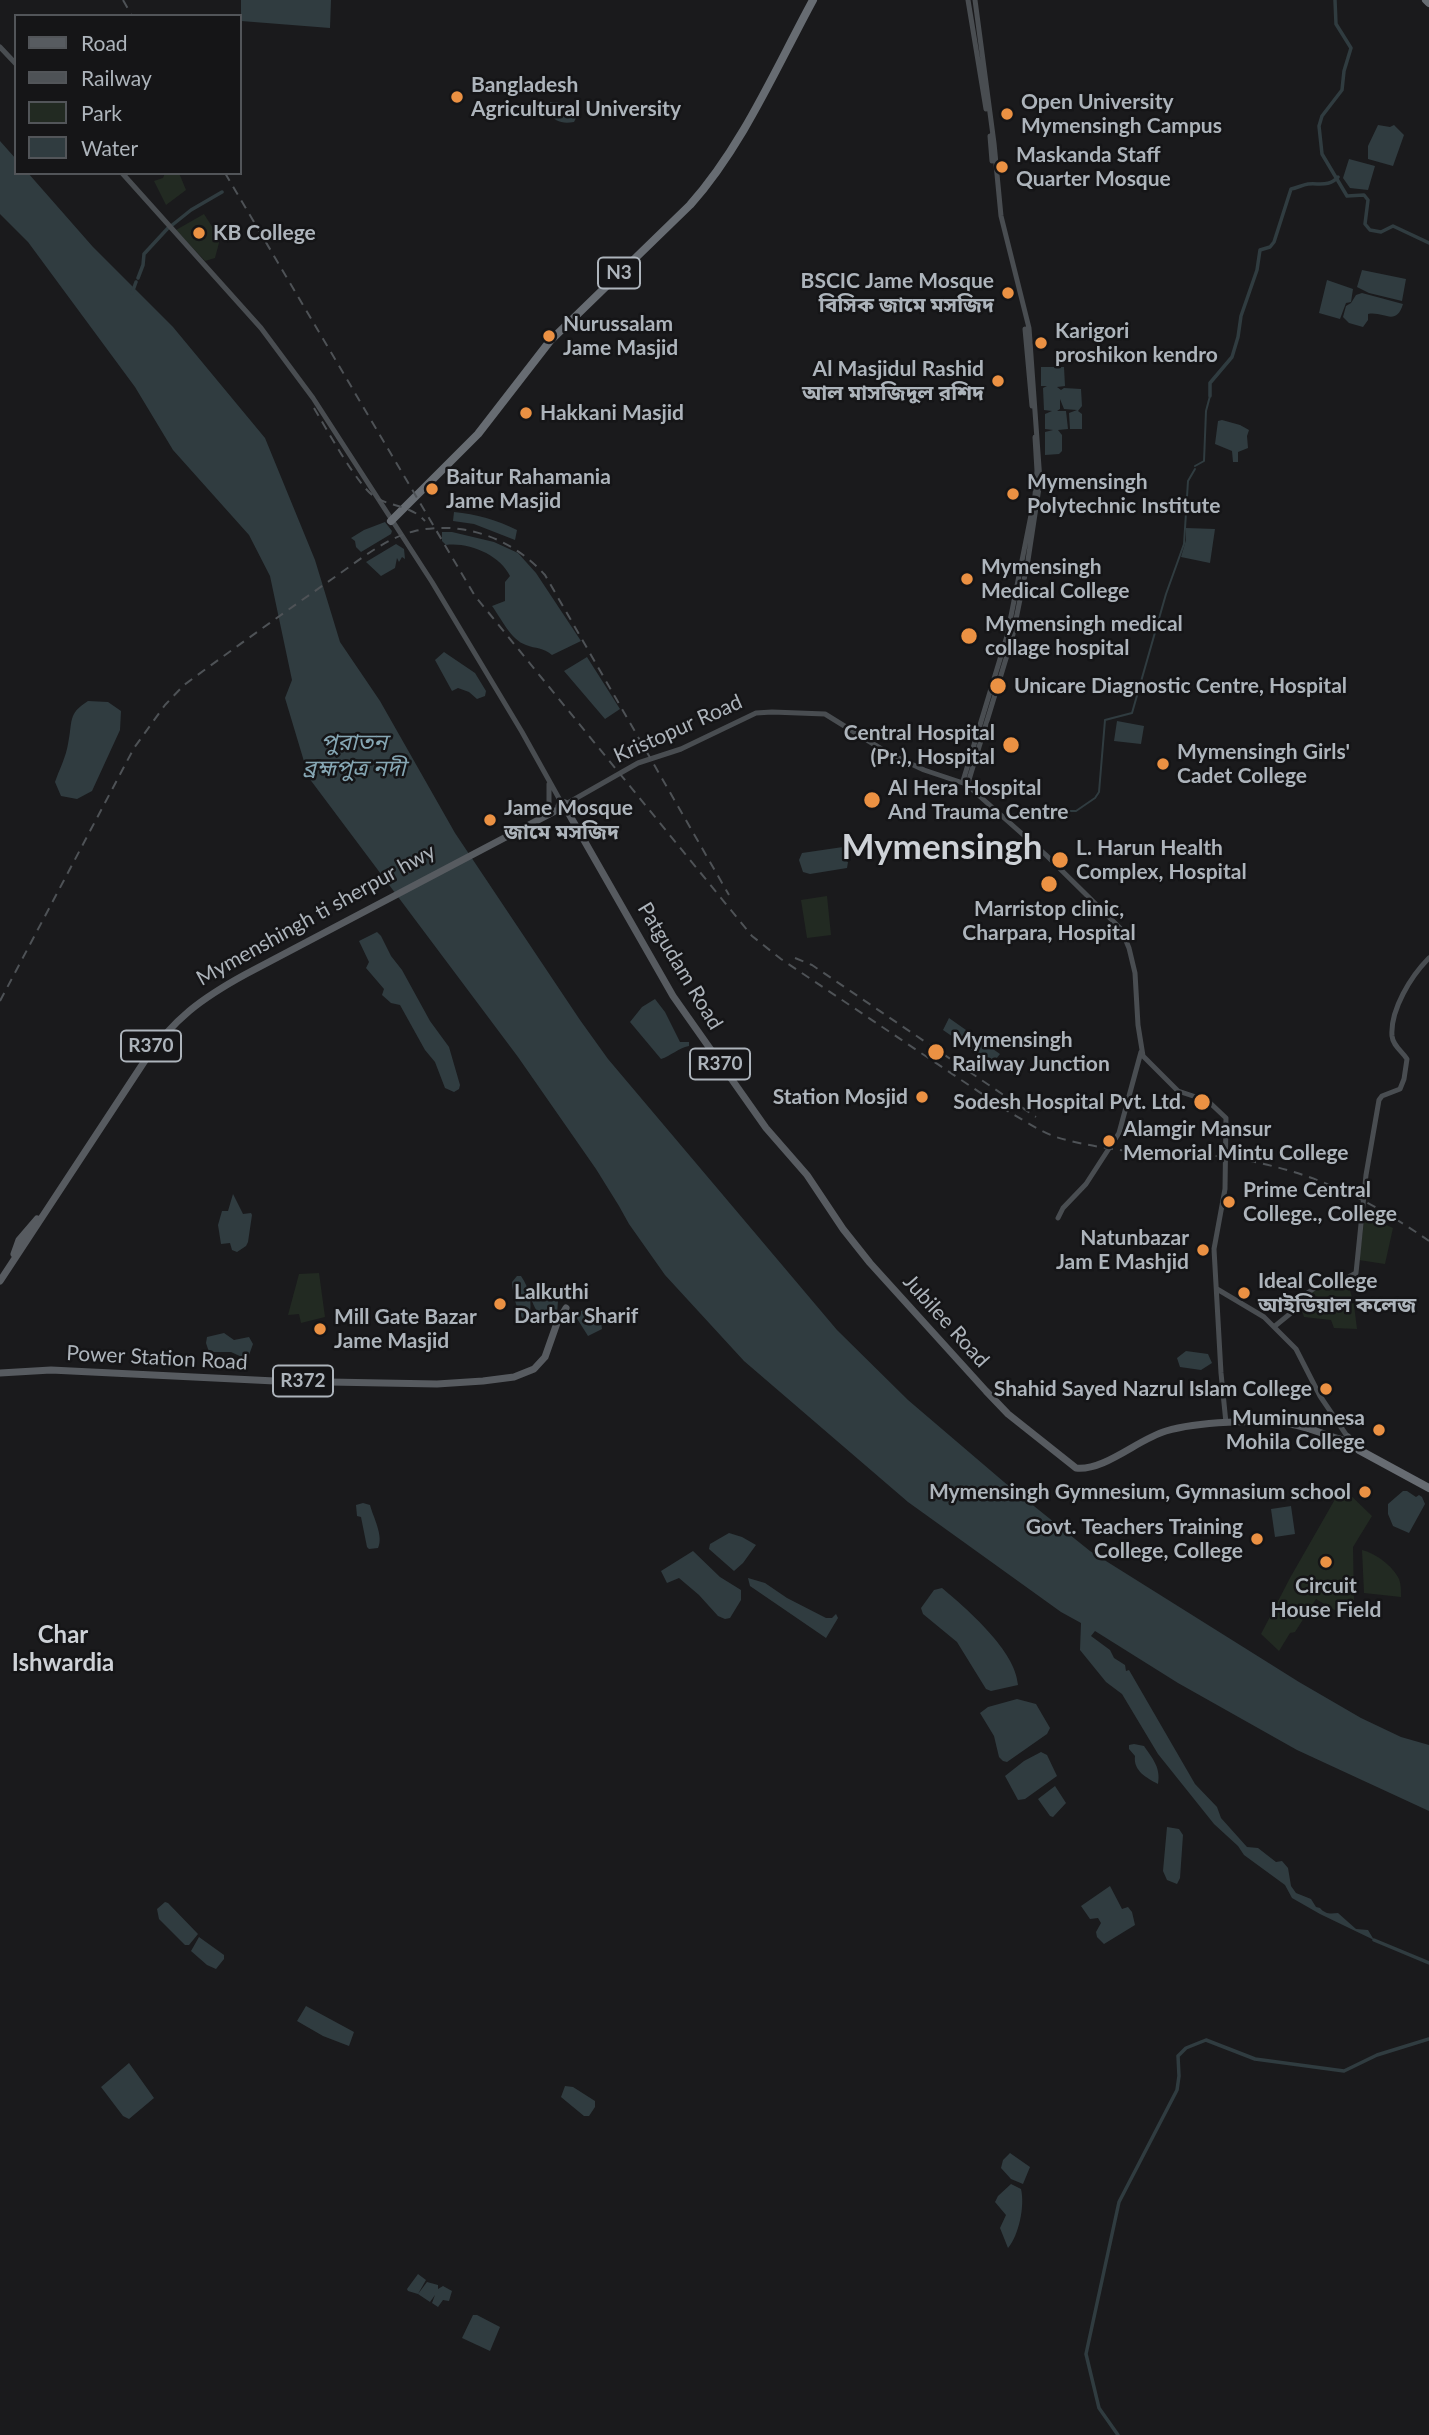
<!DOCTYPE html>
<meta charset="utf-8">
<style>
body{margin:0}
#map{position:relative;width:1429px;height:2435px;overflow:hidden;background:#1a1a1c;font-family:Lato,sans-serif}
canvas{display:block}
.legend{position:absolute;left:14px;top:14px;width:228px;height:161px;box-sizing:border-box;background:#151517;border:2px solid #525559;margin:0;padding:9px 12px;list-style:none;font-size:21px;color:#adb4bb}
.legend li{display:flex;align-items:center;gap:14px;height:35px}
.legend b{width:35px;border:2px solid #525559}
</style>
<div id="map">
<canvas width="1429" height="2435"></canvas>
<ul class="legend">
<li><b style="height:9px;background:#575b60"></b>Road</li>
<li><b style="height:9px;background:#4e5256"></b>Railway</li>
<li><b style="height:19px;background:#222a22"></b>Park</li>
<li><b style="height:19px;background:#303c40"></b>Water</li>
</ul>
</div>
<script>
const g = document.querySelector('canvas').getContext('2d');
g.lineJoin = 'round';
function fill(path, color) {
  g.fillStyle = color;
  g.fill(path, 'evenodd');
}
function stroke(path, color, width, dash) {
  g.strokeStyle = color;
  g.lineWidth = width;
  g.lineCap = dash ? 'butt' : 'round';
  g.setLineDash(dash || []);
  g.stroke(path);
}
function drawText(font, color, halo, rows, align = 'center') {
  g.font = font + ' Lato,"Noto Sans Bengali",sans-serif';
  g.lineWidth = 5;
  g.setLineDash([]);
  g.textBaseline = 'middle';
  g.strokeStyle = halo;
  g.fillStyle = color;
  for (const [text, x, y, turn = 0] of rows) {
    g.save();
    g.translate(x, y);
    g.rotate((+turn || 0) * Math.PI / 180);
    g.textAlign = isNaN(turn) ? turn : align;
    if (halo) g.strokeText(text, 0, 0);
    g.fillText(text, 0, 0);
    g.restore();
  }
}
const green = new Path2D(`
 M165,173h14l7,17 -20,15 -12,-24 9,-3z
 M204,214l16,25 -5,19 -10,3 -29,-31z
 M827,896l4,39 -24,3 -6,-38z
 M1365,1215l28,13 -8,36 -26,-4z
 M319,1273l6,44 -24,6 -2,-9 -11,1 11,-41z
 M1347,1279l7,26 3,24 -23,-1 -3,-8 -27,-3 -4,-13c10,-17 28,-20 47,-25z
 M1342,1487l30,29 -19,31 1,55 -11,13 -27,-16 -21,33 -5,1 -11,18 -18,-17 29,-56z
 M1362,1550c13,3 31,16 37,29 2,5 2,12 2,18l-37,-4z`);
const water = new Path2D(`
 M241,0h90l-1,28 -89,-7z
 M550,102l13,1 13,3 1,10 -3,6c-11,2 -20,0 -25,-10z
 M1378,125l12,2 4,-2 10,10 -11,31 -25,-7v-13z
 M0,141l16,18v14h12l65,74 80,80 92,111 50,122 25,82 40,59 75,132 125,187 28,39 229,271 71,70 96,82 86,69 209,131 62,36 40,19 28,8v66l-132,-61 -119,-67 -83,-52 -4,5 19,14 4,8 11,7 1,6 3,-1 66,114 22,23 4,11 26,29 11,1 18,14 6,-1 6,7 3,18 5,7 15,6 5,8 4,1c5,6 10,6 18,5l18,16 12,1 6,10 -54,-26 -28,-16 -7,-13 -41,-30 -6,-9 -24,-22 -56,-70 -36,-60 -16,-12 -26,-32 1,-27 -20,-11 -153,-110 -164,-141 -79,-86 -36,-51 -10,-18 -23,-37 -78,-112 -209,-279 -24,-80 7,-18 -22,-104 -21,-41 -76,-85 -38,-63 -107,-145 -28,-28z
 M1349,159l26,7 -7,24 -18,-2 -7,-10z
 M1362,270l44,9 -4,22 -33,-8 -12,-6z
 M1327,280l26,9 -2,13 -5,1 -6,16 -21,-6z
 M1362,293l41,11c-7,23 -19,7 -35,10v6l-5,7 -14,-4 -6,-6 3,-11 5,-3 5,-8z
 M1041,367h23l1,19 -8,1 4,3 3,-2 17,1 1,17 -4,5 4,3v15h-12l-1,-16 8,-3 -13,-1 -4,-10v10l-3,2h9l2,18 -10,1 4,5v16l-3,3 -14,1v-23l8,-2 -8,-1v-15l7,-3 -8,-1 -1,-22 4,-2h-6z
 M1222,420l18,5 9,5 -2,6 1,12 -10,4v10h-5l-1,-11 -17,-7 3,-23z
 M454,512c22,2 43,8 63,18l-2,10 -41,-16 -21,-3z
 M385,522l7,9 -1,3 -30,18 -5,-5 -1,-6 -4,-3 13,-8z
 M1186,528l29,1 -5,34 -29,-6 5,-17z
 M442,532h10l42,10 24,11 18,20 45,68 -29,14c-9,-8 -16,-6 -26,-10 -15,-5 -25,-27 -34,-39l13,-5v-19l5,-6c-10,-21 -41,-34 -64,-31l-4,-4z
 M396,544l8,5 1,10 -3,-2 -3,5 -2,-4 -2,10 -14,8 -15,-14z
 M444,652l31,21 11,18 -1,5 -8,3 -8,-7 -11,-4 -6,3 -17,-31z
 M587,657l33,52 -15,10 -41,-48z
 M88,701l20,1 13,9 -1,19 -28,61 -15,8 -16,-3 -6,-14c4,-12 11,-25 13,-38 5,-22 -1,-30 20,-43z
 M1117,721l27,5 -3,18 -27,-3z
 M843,847l2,13 3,2 -1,6 -37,6 -7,-2 -4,-12 3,-7z
 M377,932l4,4 10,20 11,14 28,51 19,26 11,38 -1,4 -5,3 -9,-4 -10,-26 -10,-12 -25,-45 -9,-2 -9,-8 2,-6 -18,-21 3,-6 -10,-21z
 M655,999l10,13 15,30h9v4c-11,2 -18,10 -28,13l-31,-37 12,-15z
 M949,1018l51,36 -8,10 -49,-34z
 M233,1194l10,20 8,-1 1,2 -4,27 -2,4 -9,6 -5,-2 -2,-7 -9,1 -3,-19 4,-14h6z
 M517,1276h4c8,11 12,28 8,40l-6,3c-7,-9 -10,-26 -11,-37z
 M547,1291h6l5,10 -1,13c-14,9 -20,0 -25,-13l1,-3z
 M595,1306l4,3 3,20 -14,7 -12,-19 5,-6z
 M224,1333l10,7 15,-3 4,7 -4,11 -7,2 -11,-5h-22l-3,-9 1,-6z
 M1186,1351l22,3 4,9 -11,7 -21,-3 -3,-9z
 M1403,1491h4l9,6 3,-2 3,2 3,7 -16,29 -16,-7 -5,-12v-10z
 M363,1503l7,2c3,12 14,31 8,43l-9,1 -2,-2 -6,-30 -4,-1 -1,-11z
 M1291,1506l4,28 -20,3 -4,-28z
 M729,1533l13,4 14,8 -13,18 -9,8 -25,-22 1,-5z
 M693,1551l27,26 21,13v10l-11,18 -5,1 -7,-3 -19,-21 -20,-17 -12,5 -6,-12z
 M748,1578l17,5 22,15 39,20h6l4,-4 2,4 -12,20 -76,-52z
 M942,1588c25,21 74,63 76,97l-27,6 -5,-2 -29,-47 -34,-28 -2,-6 13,-18z
 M1017,1699l19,5 14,24 -3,6 -40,28 -4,-1 -4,-4 -5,-21 -14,-23 8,-6z
 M1134,1744l10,2c9,13 17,22 14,38 -11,-6 -25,-13 -23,-28l-6,-7v-4z
 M1041,1752l6,3 10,21 -32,23 -7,1 -13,-24 19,-15z
 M1055,1786l11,17 -13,14 -3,-1 -12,-17z
 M1167,1827l12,2 4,6 -3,43 -3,6 -10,-4 -4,-9z
 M1110,1886l12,23 6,-2 4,5 3,13 -31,19 -7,-7 -1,-5 5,-9 -3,-5 -8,1 -9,-13z
 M165,1902l3,1 30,31 -9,11h-4l-26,-26 -2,-10z
 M199,1937l25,18v4l-8,10 -9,-4 -16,-14z
 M306,2006l48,26 -5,14 -26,-10 -26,-15z
 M129,2063l25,35 -25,21 -6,-3 -22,-29z
 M565,2086l8,1 22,14v6l-6,9h-5l-23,-19z
 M1010,2153l20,14 -7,17 -12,-5 -10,-11 2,-8z
 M1011,2184l10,5c4,17 -2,46 -13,59l-8,-20 6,-13 -11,-13 3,-6z
 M418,2274l8,6 -8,14 9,-12 11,3v4l5,-3 9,5 -3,10 -6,-1 -5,7 -6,-4 3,-8 -5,7 -12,-8 -10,-3 -1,-2z
 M473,2315h4l23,12 -10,24 -28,-13z`);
const stream = new Path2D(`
 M1195,466l9,-5 2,-50 4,-15
 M1005,814l21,2 24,-5h26l19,-13 4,-6 6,-72 27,-7 34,-119 18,-50 4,-63 7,-12`);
const canal = new Path2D(`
 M1335,0l1,24 15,24 -7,23 -2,19 -20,26 -3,10 3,28 25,42 17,-1 4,5 -3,24 5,6 11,2 12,-6 36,17
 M171,226l20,-16 31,-18
 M138,278l5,-13 1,-11 24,-26
 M132,293l4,-11
 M1210,396v-13l22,-26 6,-20 3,-21 16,-46 3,-20 10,-3 4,-5 17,-53c6,-1 11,-4 17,-5 12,-1 21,3 30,-7
 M1374,1940l55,23
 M1118,2435l-19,-27 -13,-54 33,-152 58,-112 2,-14 -1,-20 8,-8 20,-8 49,19 89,12 33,-16 52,-16`);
const secondary = new Path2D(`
 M968,0l18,109
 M0,47l16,17
 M990,136l2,25
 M122,173l139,155 52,70 119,184 90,150 39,70
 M1025,329l7,77
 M963,781l44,-145 28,-141 2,-24 -2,-34
 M968,783l44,-144 16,-79 12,-79 -11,-153 -28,-112 -7,-73 -19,-143
 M967,785l79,70 75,74 8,19 6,25 3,52 5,31 35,35 30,10 18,17 -1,71 -11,60 7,124 5,50
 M566,804l72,-41 43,-14 75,-36 16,-1 53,2 63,39 36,17 39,13
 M541,815l8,-12v-19
 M1058,1218l5,-10 23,-24 33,-51 22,-81
 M1217,1289l47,28 32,32 24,47 27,40
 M1275,1326l16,-13 13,-18 14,-9 29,-8 9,-5 10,-98 13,-75 3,-4 18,-7 4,-10 3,-20c-5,-8 -14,-13 -15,-23 -2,-26 19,-60 37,-78`);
const primary = new Path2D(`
 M561,802l4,1 -1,5 -5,-2z
 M565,807l108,189 93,132 41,47 36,54 27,34 116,128 22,23 68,54c29,3 62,-29 90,-37 30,-9 94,-12 124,-7 19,3 35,11 53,16
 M14,1254l5,-14 18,-21
 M0,1281l144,-219c29,-43 58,-64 102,-88l315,-166
 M0,1373l51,-3 224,11 162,3 46,-3 31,-4 20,-8 11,-12 12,-34 9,-15
 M1348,1437l8,11`);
const highway = new Path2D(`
 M1426,0l3,3
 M391,521l87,-87 72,-93 140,-136c52,-58 86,-137 123,-205
 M1359,1450l70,38`);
const rail = new Path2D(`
 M123,0l9,16
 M225,173l250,423 277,340 29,23 228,153c15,8 30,19 47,25 32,10 81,16 115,18 18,1 36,-1 53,2 78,10 141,39 205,84
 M314,408c12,20 44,79 62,90 17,9 36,8 49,23
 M795,958l17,7 224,152
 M0,1001l134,-253 31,-43 19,-20c49,-36 98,-71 148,-106 25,-17 53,-41 83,-48 49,-11 98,8 130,44l184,320`);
const markers = [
 [457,97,7,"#eb9143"],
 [1007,114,7,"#eb9143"],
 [1002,167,7,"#eb9143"],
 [199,233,7,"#eb9143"],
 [1008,293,7,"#eb9143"],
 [549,336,7,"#eb9143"],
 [1041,343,7,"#eb9143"],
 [998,381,7,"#eb9143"],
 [526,413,7,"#eb9143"],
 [432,489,7,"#eb9143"],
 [1013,494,7,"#eb9143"],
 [967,579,7,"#eb9143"],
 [969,636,9,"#eb9143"],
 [998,686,9,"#eb9143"],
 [1011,745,9,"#eb9143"],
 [1163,764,7,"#eb9143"],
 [872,800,9,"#eb9143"],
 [490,820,7,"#eb9143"],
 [1060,860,9,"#eb9143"],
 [1049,884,9,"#eb9143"],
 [936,1052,9,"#eb9143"],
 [922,1097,7,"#eb9143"],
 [1202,1102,9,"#eb9143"],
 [1109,1141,7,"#eb9143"],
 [1229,1202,7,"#eb9143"],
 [1203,1250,7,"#eb9143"],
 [1244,1293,7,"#eb9143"],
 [500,1304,7,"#eb9143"],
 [320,1329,7,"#eb9143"],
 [1326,1389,7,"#eb9143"],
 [1379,1430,7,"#eb9143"],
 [1365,1492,7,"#eb9143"],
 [1257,1539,7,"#eb9143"],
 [1326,1562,7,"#eb9143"]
];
const shields = [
 [619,273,42],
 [151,1046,60],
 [720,1064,60],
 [303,1381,60]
];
const shieldNames = [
 ["N3",619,273],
 ["R370",151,1046],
 ["R370",720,1064],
 ["R372",303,1381]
];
const poiNames = [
 ["Bangladesh",471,85],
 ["Agricultural University",471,109],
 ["Open University",1021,102],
 ["Mymensingh Campus",1021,126],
 ["Maskanda Staff",1016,155],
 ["Quarter Mosque",1016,179],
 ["KB College",213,233],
 ["BSCIC Jame Mosque",994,281,"right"],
 ["বিসিক জামে মসজিদ",994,305,"right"],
 ["Nurussalam",563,324],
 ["Jame Masjid",563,348],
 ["Karigori",1055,331],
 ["proshikon kendro",1055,355],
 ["Al Masjidul Rashid",984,369,"right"],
 ["আল মাসজিদুল রশিদ",984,393,"right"],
 ["Hakkani Masjid",540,413],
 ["Baitur Rahamania",446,477],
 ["Jame Masjid",446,501],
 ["Mymensingh",1027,482],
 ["Polytechnic Institute",1027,506],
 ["Mymensingh",981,567],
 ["Medical College",981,591],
 ["Mymensingh medical",985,624],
 ["collage hospital",985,648],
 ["Unicare Diagnostic Centre, Hospital",1014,686],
 ["Central Hospital",995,733,"right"],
 ["(Pr.), Hospital",995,757,"right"],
 ["Mymensingh Girls'",1177,752],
 ["Cadet College",1177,776],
 ["Al Hera Hospital",888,788],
 ["And Trauma Centre",888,812],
 ["Jame Mosque",504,808],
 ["জামে মসজিদ",504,832],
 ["L. Harun Health",1076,848],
 ["Complex, Hospital",1076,872],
 ["Marristop clinic,",1049,909,"center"],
 ["Charpara, Hospital",1049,933,"center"],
 ["Mymensingh",952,1040],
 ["Railway Junction",952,1064],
 ["Station Mosjid",908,1097,"right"],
 ["Sodesh Hospital Pvt. Ltd.",1186,1102,"right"],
 ["Alamgir Mansur",1123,1129],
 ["Memorial Mintu College",1123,1153],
 ["Prime Central",1243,1190],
 ["College., College",1243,1214],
 ["Natunbazar",1189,1238,"right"],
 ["Jam E Mashjid",1189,1262,"right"],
 ["Ideal College",1258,1281],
 ["আইডিয়াল কলেজ",1258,1305],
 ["Lalkuthi",514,1292],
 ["Darbar Sharif",514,1316],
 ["Mill Gate Bazar",334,1317],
 ["Jame Masjid",334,1341],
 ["Shahid Sayed Nazrul Islam College",1312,1389,"right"],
 ["Muminunnesa",1365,1418,"right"],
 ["Mohila College",1365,1442,"right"],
 ["Mymensingh Gymnesium, Gymnasium school",1351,1492,"right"],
 ["Govt. Teachers Training",1243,1527,"right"],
 ["College, College",1243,1551,"right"],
 ["Circuit",1326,1586,"center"],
 ["House Field",1326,1610,"center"]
];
const streetNames = [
 ["Kristopur Road",678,729,-24],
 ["Mymenshingh ti sherpur hwy",316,915,-29],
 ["Patgudam Road",680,966,59],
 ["Jubilee Road",946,1321,48],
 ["Power Station Road",157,1358,3]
];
const waterNames = [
 ["পুরাতন",354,743],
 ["ব্রহ্মপুত্র নদী",354,769]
];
const quarterNames = [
 ["Char",63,1635],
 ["Ishwardia",63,1663]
];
const townNames = [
 ["Mymensingh",942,848]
];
fill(green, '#222a22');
fill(water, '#303c40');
stroke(stream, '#303c40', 2);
stroke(canal, '#303c40', 3.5);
stroke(secondary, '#494d51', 5);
stroke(primary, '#575b60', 7);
stroke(highway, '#676c72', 8);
stroke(rail, '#4e5256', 2, [9, 7]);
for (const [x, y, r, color] of markers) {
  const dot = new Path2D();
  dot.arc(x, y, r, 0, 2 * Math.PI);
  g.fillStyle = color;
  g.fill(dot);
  stroke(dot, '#151517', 2.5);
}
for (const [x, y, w] of shields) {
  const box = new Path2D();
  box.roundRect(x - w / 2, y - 15.5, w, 31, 5);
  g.fillStyle = '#151517';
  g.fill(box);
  stroke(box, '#adb4bb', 2);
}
drawText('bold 19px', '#adb4bb', null, shieldNames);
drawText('bold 21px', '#adb4bb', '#151517', poiNames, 'left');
drawText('21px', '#adb4bb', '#151517', streetNames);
drawText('italic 23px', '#86a7b4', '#151517', waterNames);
drawText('bold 24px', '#ced2d7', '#151517', quarterNames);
drawText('bold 35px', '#ced2d7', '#151517', townNames);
</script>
